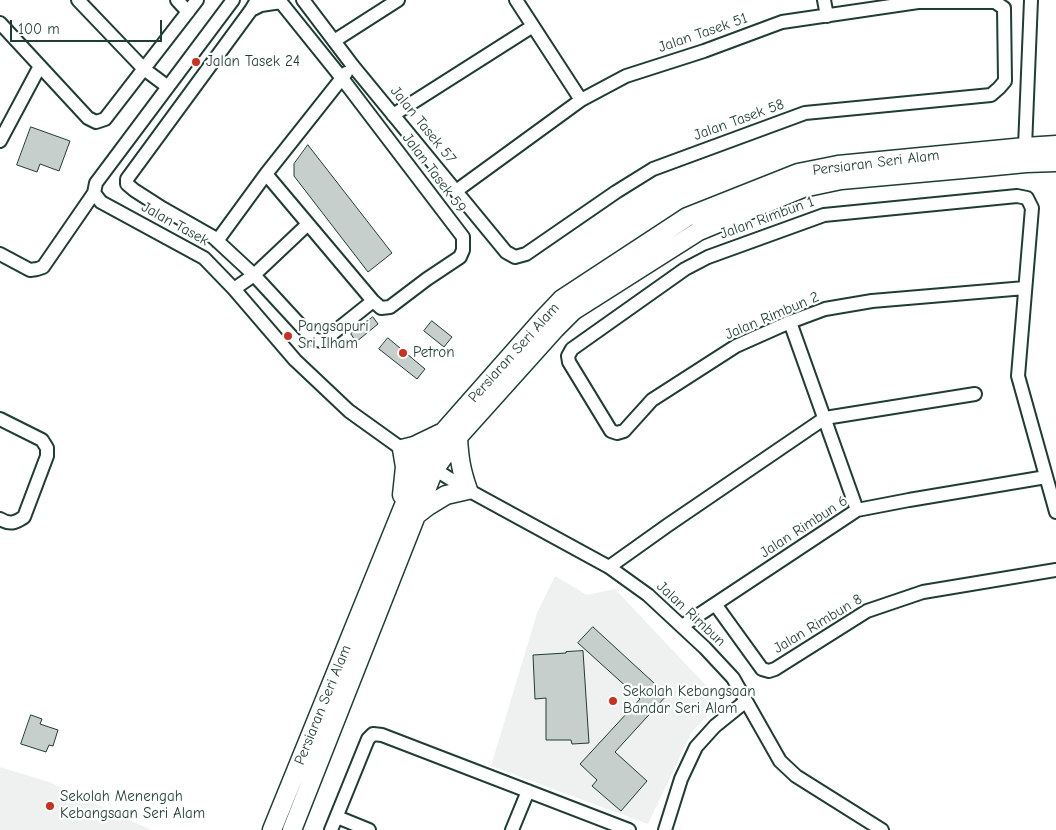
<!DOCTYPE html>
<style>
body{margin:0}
#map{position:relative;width:1056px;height:830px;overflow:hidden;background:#fff;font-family:"Comic Neue",sans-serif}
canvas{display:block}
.scale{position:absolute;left:10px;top:20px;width:152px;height:22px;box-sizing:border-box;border:2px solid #1f3d34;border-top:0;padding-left:6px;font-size:15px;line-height:18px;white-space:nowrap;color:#1f3d34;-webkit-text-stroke:4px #fff;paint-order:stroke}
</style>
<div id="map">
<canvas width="1056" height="830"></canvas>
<div class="scale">100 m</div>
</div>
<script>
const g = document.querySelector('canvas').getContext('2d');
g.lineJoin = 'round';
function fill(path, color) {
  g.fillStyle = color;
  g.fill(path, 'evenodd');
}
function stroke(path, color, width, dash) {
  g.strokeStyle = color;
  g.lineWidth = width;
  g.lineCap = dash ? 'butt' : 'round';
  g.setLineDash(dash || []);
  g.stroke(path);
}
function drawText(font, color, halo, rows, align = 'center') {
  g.font = font + ' "Comic Neue",sans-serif';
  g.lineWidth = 4.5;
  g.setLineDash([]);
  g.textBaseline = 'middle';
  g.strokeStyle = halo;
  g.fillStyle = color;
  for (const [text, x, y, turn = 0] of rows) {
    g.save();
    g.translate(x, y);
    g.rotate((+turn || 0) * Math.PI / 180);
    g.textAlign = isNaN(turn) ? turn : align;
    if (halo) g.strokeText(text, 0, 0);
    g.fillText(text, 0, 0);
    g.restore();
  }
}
const built = new Path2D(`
 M555,576l32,19 28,-6 100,106v12l-24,26 -43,91 -157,-58 46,-153z
 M0,767l49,15 102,48h-151z`);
const building = new Path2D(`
 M31,127l39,14 -11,30 -19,-7 -3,8 -20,-7z
 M308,145l84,108 -24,19 -74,-96v-12z
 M373,317l5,7 -22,18 -5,-8z
 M432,321l20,16 -8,10 -20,-16z
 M388,338l37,31 -8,10 -38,-30z
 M593,627l74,68 -52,57 32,29 -26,30 -29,-25 5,-6 -17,-16 60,-65 -62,-56z
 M583,651l6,92 -17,1 -1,-4h-25v-42l-11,1 -2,-44 33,-2v-1z
 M31,715l11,4 -2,5 18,6 -5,16 -4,-1 -3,7 -25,-8z`);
const street = new Path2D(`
 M78,0l66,69 24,18
 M177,0l11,12
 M233,0l-137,183 -2,10 7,9 103,56 30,31 61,71 54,51 53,38 66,41 141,77 39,28 57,53 28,30 47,83 16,15 86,54
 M257,0l-6,10 -124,169v5l7,6 28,18 51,29 41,38 59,64 8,2 7,-4 45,-36
 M303,0l50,66 153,186 9,5 11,-3 90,-62 37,-23 152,-56 186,-18 8,-7 6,-7 -1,-73 -9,-6h-77l-136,20 -78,29 -78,25 -45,24 -125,91
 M516,0l65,100
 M824,0l3,16
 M251,10l10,-5 20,-3
 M0,23l88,95 8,4 9,-3 92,-119
 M334,41l64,-41
 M393,115l140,-89
 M0,141l40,-75
 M1025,147l6,-147
 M266,174l107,127 8,7 9,-1 37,-28 33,-22 3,-7v-13l-122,-160 -62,-77
 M217,241l49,-67 80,-101
 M0,254l30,16 7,-1 6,-2 51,-74
 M1025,288l-153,13 -47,8 -35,13 -54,24 -84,54 -28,31 -7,2 -6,-2 -42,-69 -1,-6 4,-7 113,-80 23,-12 116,-42 193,-19 10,2 5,10 -14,168 38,136
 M234,289l20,-14 54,-51
 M790,322l67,188
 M0,419l42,21 5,8v8l-23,61c-9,6 -14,8 -24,2
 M609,567l59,-42 157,-107 150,-24
 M715,604l47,65 7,2 6,-2 92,-58 56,-19 133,-22
 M682,626l175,-116 52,-10 137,-23
 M337,817l32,13
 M331,830l37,-91 5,-5 9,1 247,95
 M512,830l16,-39
 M665,830l16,-51 15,-32 19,-21 31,-25`);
const secondary = new Path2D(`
 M402,495l3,-28 -3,-18 12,-3 27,-13
 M415,516l13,-10 18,-11 22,-5c-7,-20 -9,-32 -10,-53
 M272,830l150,-369 24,-32 98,-111 18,-19 125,-82 111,-44 40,-8 187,-18 31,-2
 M292,830l142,-360 24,-33 97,-108 18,-18 126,-80 104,-43 38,-8 144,-13 41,-4 30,-1`);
const markers = [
 [196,62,5,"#c8321e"],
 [288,336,5,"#c8321e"],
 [403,353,5,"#c8321e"],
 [613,701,5,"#c8321e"],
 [50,806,5,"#c8321e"]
];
const streetNames = [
 ["Jalan Tasek 51",703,33,-19],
 ["Jalan Tasek 58",739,120,-20],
 ["Jalan Tasek 57",423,125,51],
 ["Persiaran Seri Alam",876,163,-7],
 ["Jalan Tasek 59",434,173,53],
 ["Jalan Rimbun 1",767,218,-20],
 ["Jalan Tasek",175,224,29],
 ["Jalan Rimbun 2",772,316,-23],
 ["Persiaran Seri Alam",514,353,-48],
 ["Jalan Rimbun 6",804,527,-33],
 ["Jalan Rimbun",691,614,43],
 ["Jalan Rimbun 8",818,624,-31],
 ["Persiaran Seri Alam",323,705,-68]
];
const poiNames = [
 ["Jalan Tasek 24",206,62],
 ["Pangsapuri",298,327],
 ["Sri Ilham",298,344],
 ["Petron",413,353],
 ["Sekolah Kebangsaan",623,692],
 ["Bandar Seri Alam",623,709],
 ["Sekolah Menengah",60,797],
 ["Kebangsaan Seri Alam",60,814]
];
fill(built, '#eef1f0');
fill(building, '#c7cfcc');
stroke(building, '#1f3d34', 1);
stroke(street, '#1f3d34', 16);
stroke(secondary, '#1f3d34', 21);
stroke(street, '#fff', 12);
stroke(secondary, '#fff', 18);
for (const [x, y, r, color] of markers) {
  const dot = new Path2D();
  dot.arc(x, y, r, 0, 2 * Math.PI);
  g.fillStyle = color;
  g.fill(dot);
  stroke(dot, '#fff', 2);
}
drawText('15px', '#1f3d34', '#fff', streetNames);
drawText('15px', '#1f3d34', '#fff', poiNames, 'left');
</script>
